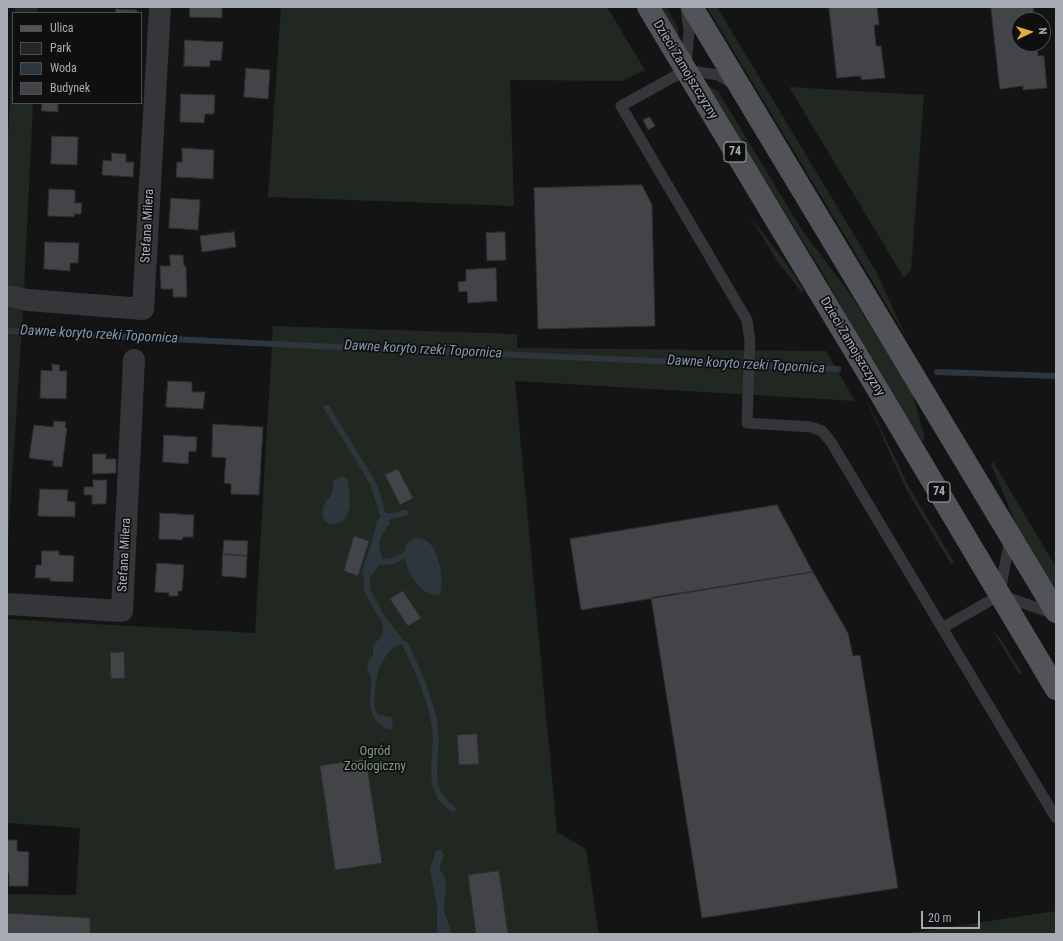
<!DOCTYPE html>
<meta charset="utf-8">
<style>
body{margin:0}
#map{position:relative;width:1063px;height:941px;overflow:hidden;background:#141415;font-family:"Roboto Condensed",sans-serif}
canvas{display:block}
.frame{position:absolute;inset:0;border:8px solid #a6abb4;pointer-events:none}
.legend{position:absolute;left:12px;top:12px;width:130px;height:92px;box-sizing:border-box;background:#0f0f10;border:1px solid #4b4d52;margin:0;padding:5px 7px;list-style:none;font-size:12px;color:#a6abb4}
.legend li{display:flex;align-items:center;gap:8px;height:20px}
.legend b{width:20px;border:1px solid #4b4d52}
.north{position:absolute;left:1011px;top:12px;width:40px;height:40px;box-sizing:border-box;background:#0f0f10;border:1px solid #4b4d52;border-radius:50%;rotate:86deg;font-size:11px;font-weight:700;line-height:16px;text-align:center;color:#a6abb4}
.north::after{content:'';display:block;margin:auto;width:14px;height:18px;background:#e4ab3d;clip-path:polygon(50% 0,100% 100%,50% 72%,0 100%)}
.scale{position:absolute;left:921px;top:911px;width:59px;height:18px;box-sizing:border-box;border:2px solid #a6abb4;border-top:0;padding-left:5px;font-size:12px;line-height:14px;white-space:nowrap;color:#a6abb4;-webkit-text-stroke:3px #0f0f10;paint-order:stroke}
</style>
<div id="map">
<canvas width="1063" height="941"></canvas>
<div class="frame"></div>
<ul class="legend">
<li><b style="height:5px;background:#515359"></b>Ulica</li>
<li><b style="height:11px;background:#202821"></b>Park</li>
<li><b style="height:11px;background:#2e363d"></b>Woda</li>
<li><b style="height:11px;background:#434448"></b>Budynek</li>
</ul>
<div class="north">N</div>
<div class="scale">20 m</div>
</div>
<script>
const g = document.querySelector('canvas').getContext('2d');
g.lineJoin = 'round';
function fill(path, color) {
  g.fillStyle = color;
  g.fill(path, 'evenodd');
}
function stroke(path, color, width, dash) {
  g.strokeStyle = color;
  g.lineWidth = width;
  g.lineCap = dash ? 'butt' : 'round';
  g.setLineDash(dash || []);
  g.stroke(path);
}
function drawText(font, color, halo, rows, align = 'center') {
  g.font = font + ' "Roboto Condensed",sans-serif';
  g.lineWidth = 3.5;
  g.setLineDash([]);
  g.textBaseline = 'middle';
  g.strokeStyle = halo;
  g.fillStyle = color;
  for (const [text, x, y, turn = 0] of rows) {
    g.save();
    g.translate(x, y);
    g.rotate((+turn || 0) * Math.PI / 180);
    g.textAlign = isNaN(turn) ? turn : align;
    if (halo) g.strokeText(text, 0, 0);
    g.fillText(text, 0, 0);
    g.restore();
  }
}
const green = new Path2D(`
 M15,7h23l-1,6h-22z
 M281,7h326l38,63 -23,11 -112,-1 4,126 -246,-9z
 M660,7h6l12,21v9z
 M707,7h10l160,266 29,64z
 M13,48v55h20l-9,188 -17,-4v-135z
 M706,85l12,6 84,139 49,65 62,100 12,43 -3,4 -59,-96 -41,-74z
 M789,87l135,8 -13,175 -7,8z
 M749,215l40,52 15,24 -3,1 -25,-33z
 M7,308l16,2 -16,247z
 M273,326l244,8v14l309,3 29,50 -340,-20 42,451 29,17 13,85h-592v-40l69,1 4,-67 -73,-5v-204l248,14z
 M860,386l50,103 44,73 -3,2 -45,-75z
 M993,462l63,105v24l-39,-64 -26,-63z
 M993,631l7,7 22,35 -3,1z
 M1056,911v23h-153z`);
const water = new Path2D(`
 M340,477c4,0 7,0 8,5 1,4 1,7 1,12 -1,5 2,10 0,15 -4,21 -31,20 -26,-1 1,-6 5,-8 8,-13 2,-4 1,-10 3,-15z
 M383,515l5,2 2,7c-12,12 -14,24 -5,38l-1,1 -6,3 -5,9h-12c5,-18 13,-36 16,-55z
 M415,538c5,0 10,1 14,5 11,9 15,38 11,51 -19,7 -41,-32 -34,-48 1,-4 5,-6 9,-8z
 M380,613l3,1 22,28v2c-11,1 -15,6 -21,15 -2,5 -5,7 -6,12 -2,13 -7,32 0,44l13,2 2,6 -1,6c-13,1 -22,-15 -22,-26 0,-8 2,-15 1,-22 0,-7 -7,-15 -2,-21 1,-2 3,-3 4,-5v-10c2,-3 5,-4 7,-7 6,-8 2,-16 -1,-23z
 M438,850h3l3,5 -5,13c2,4 5,7 6,11 3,11 -2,21 -1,31 1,9 7,15 8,24h-15v-27l-7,-38 6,-18z`);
const stream = new Path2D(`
 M7,331l308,15 523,23
 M937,372l119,4
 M327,408l46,75 10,32 5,2 17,-4
 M385,562l8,-1 12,-6
 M367,575v15l13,24
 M405,644c13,26 26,55 30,84 4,30 -13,61 18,81`);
const building = new Path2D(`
 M190,7h32v11l-32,-1z
 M829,7h48l2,18h-5l2,21h5l4,32 -24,2v-4l-24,2z
 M991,7h42l1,8 5,-1v6h-20v24h18l1,12h6l3,32 -24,2v-4l-23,3z
 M116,9l21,1v3h-21z
 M185,40l38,2 -2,19 -11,-1v7l-26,-1z
 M246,68l24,2 -2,29 -24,-2z
 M181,94l34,1 -1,19h-9l-1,9 -24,-1z
 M42,103h16v9l-16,-1z
 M650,117l5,9 -7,4 -5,-10z
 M52,136l26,1 -1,28 -26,-1z
 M182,148l32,2 -1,29 -37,-2 1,-15h5z
 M112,153l14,1v8h8l-1,15 -31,-2 1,-15 8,1z
 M642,185l10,20 3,121 -117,3 -4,-141z
 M49,189l26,1v13h7l-1,11h-7v3l-26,-1z
 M171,198l29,2 -2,30 -29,-2z
 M234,232l2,15 -34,5 -2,-16z
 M505,232l1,28 -19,1 -1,-28z
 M45,242l34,1 -1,20h-8v8l-26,-2z
 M170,255h13l1,11h2l1,31h-14v-8h-12l-1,-23h10z
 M496,268l1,33 -29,2 -1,-12 -8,1 -1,-10 8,-1v-11z
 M52,364l8,1 -1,6h8l-1,28 -26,-1 1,-28 11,1z
 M168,381l24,1v10h13l-2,17 -37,-2z
 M54,421l12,1 -1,6h2l-5,39 -9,-1v-5l-24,-3 5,-33 19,2z
 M213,424l50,3 -4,68 -28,-1v-10l-7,-1 2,-25 -14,-1z
 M164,435l33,2 -1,15 -7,-1 -1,13 -25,-2z
 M93,454h13v5h10v14l-23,1z
 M398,469l15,29 -13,7 -15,-30z
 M93,480h14l-1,24h-14v-9h-8v-8h9z
 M40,489l28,1 -1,11 8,1v15l-37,-1z
 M777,505l36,67 -232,38 -11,-71z
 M160,513l34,2 -1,22h-10l-1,3 -23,-1z
 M354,536l15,5 -11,35 -14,-5z
 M224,540l24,1 -1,15 -24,-2z
 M42,551h17v4l15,1 -1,26 -23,-1v-3h-15l1,-13h5z
 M223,554l24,2 -1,22 -24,-2z
 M157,563l27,2 -2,26h-4v5h-9v-3l-14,-1z
 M813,572l35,61 5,23 7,-1 38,233 -196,30 -51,-320z
 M403,591l18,27 -13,8 -18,-27z
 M124,652l1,26 -14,1 -1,-26z
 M477,734l2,30 -20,1 -2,-30z
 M366,759l16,104 -47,7 -15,-104z
 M7,840h10v11l12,1 -1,34h-19v-13h-2z
 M499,871l9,63h-32l-8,-59z
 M7,913l83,5v16h-83z`);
const service = new Path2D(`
 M686,7l3,24 -3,35
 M734,84l-16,-9 -32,-5 -65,36 126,214 3,21 -3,82 64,4 11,4 9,11 225,376
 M1000,592l10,-54
 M942,628l58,-33 55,19`);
const minor = new Path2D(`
 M7,296l21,4 115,9 17,-302
 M7,604l115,7 12,-251`);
const primary = new Path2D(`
 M648,7l230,383 178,299
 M692,7l364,605`);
const shields = [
 [735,152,22],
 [939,492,22]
];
const shieldNames = [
 ["74",735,152],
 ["74",939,492]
];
const streetNames = [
 ["Dzieci Zamojszczyzny",685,70,59],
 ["Stefana Milera",148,226,-87],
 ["Dzieci Zamojszczyzny",852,347,59],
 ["Stefana Milera",125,555,-87]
];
const parkNames = [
 ["Ogród",375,752],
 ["Zoologiczny",375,767]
];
const waterNames = [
 ["Dawne koryto rzeki Topornica",99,335,3],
 ["Dawne koryto rzeki Topornica",423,350,3],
 ["Dawne koryto rzeki Topornica",746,365,3]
];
fill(green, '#202821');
fill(water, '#2e363d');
stroke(stream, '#2e363d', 6);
fill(building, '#434448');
stroke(building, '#2e2e31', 1);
stroke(service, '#35363a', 11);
stroke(minor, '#35363a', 22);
stroke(primary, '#515359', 22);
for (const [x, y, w] of shields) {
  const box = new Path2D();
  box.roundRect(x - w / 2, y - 10, w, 20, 3);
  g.fillStyle = '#0f0f10';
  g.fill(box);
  stroke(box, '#a6abb4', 1);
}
drawText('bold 12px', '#a6abb4', null, shieldNames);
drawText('13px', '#a6abb4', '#0f0f10', streetNames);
drawText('13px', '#7f9e80', '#0f0f10', parkNames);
drawText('italic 14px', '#8098ad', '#0f0f10', waterNames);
</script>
